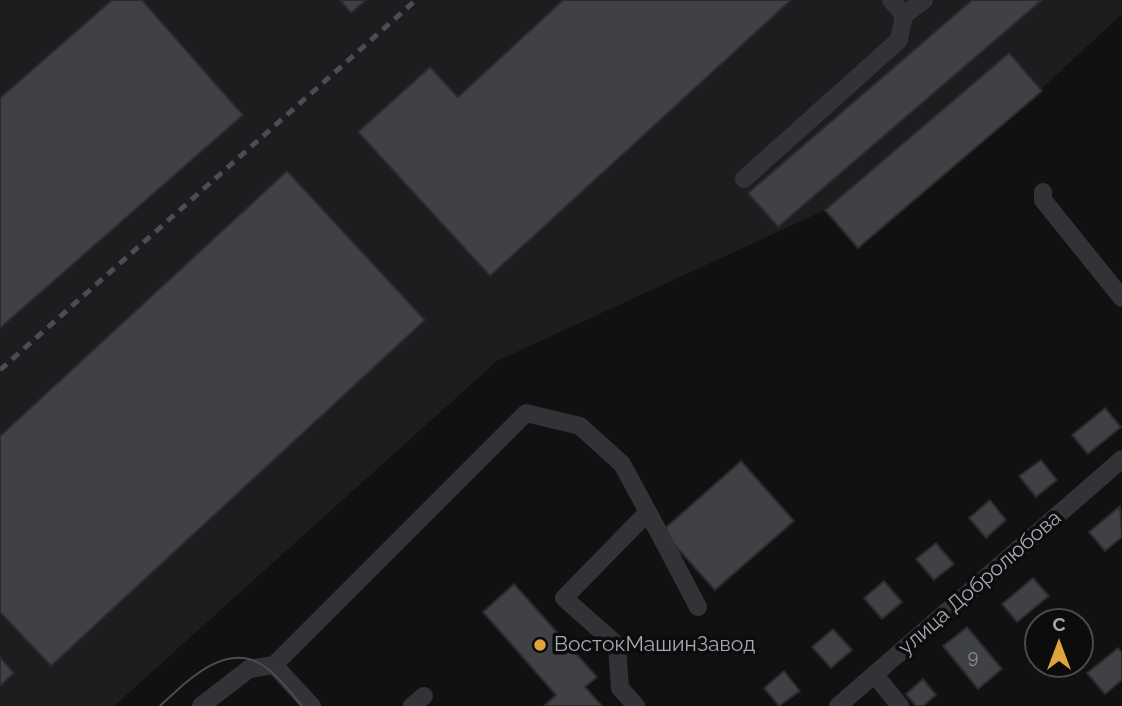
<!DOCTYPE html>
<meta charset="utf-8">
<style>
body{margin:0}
#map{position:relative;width:1122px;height:706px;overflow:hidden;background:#111112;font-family:Raleway,sans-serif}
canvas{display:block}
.north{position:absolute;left:1024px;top:608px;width:70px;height:70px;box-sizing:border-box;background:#0c0c0d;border:2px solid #484a4f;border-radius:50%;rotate:0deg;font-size:19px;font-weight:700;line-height:28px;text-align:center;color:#a3a8b1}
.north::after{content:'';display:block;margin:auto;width:24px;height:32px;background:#dfa53c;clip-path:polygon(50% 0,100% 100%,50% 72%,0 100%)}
</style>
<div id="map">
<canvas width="1122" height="706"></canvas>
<div class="north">С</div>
</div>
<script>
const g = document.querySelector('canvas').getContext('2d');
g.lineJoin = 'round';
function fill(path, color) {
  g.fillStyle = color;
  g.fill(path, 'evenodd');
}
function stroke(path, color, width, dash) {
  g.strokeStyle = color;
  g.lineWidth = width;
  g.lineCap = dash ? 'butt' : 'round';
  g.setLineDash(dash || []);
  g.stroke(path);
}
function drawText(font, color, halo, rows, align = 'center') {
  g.font = font + ' Raleway,sans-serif';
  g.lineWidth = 7;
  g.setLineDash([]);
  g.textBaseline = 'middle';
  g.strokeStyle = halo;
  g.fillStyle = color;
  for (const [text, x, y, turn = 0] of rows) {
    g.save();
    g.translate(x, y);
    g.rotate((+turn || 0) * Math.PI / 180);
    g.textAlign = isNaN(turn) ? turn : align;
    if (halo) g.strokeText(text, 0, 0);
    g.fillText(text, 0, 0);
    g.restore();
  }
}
const built = new Path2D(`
 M0,0h1122v14l-127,118 -498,229 -383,345h-114z`);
const building = new Path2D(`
 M112,0h30l101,115 -243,213v-230z
 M340,0h26l-15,13z
 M563,0h228l-301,276 -132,-144 72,-65 28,30z
 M972,0h70l-264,227 -30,-34z
 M1009,53l33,38 -184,157 -33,-38z
 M287,171l138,149 -374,346 -51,-54v-176z
 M1105,408l16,19 -33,27 -16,-19z
 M1041,460l16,20 -21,17 -17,-21z
 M741,461l53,60 -79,69 -53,-59z
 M990,500l16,20 -20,18 -17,-20z
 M1120,506l2,31 -17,14 -16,-19z
 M936,543l18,21 -20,16 -18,-21z
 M1033,578l16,18 -32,26 -15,-18z
 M884,581l18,21 -20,17 -18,-21z
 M514,584l83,93 -12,10 17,19h-58l12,-11 -73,-83z
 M967,627l35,42 -24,20 -35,-43z
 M833,629l19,21 -21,18 -19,-21z
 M1118,648l4,5v27l-17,14 -18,-21z
 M0,657l14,16 -14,13z
 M784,671l16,20 -21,15 -15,-18z
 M923,679l13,16 -13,11h-7l-10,-12z`);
const minor = new Path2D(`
 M891,0l13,15 20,-15
 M744,179l155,-139 5,-25
 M1043,192v8l79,98
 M274,665l38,41
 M875,675l25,31
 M201,706l48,-37 25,-4 252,-252 54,13 42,38 26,48
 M412,706l12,-10
 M636,706l-16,-18 -3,-43 -53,-47 84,-86 50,95
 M838,706l284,-247`);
const tram = new Path2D(`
 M160,706c26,-24 66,-66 104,-40 15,10 27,27 38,40`);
const rail = new Path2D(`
 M0,370l416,-370`);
const markers = [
 [540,645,7,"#dfa53c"]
];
const numberNames = [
 ["9",973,658]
];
const streetNames = [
 ["улица Добролюбова",980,583,-41]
];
const poiNames = [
 ["ВостокМашинЗавод",554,645]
];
fill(built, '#1d1d1f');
fill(building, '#404145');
stroke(building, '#2b2b2e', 2);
stroke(minor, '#323337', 18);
stroke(tram, '#4b4d51', 2);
stroke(rail, '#4b4d51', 5, [9, 7]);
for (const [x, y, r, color] of markers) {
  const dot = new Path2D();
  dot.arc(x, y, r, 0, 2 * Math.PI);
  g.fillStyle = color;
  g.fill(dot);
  stroke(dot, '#0c0c0d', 2.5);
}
drawText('18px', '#8a8e96', null, numberNames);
drawText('21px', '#a3a8b1', '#0c0c0d', streetNames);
drawText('21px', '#a3a8b1', '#0c0c0d', poiNames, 'left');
</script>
